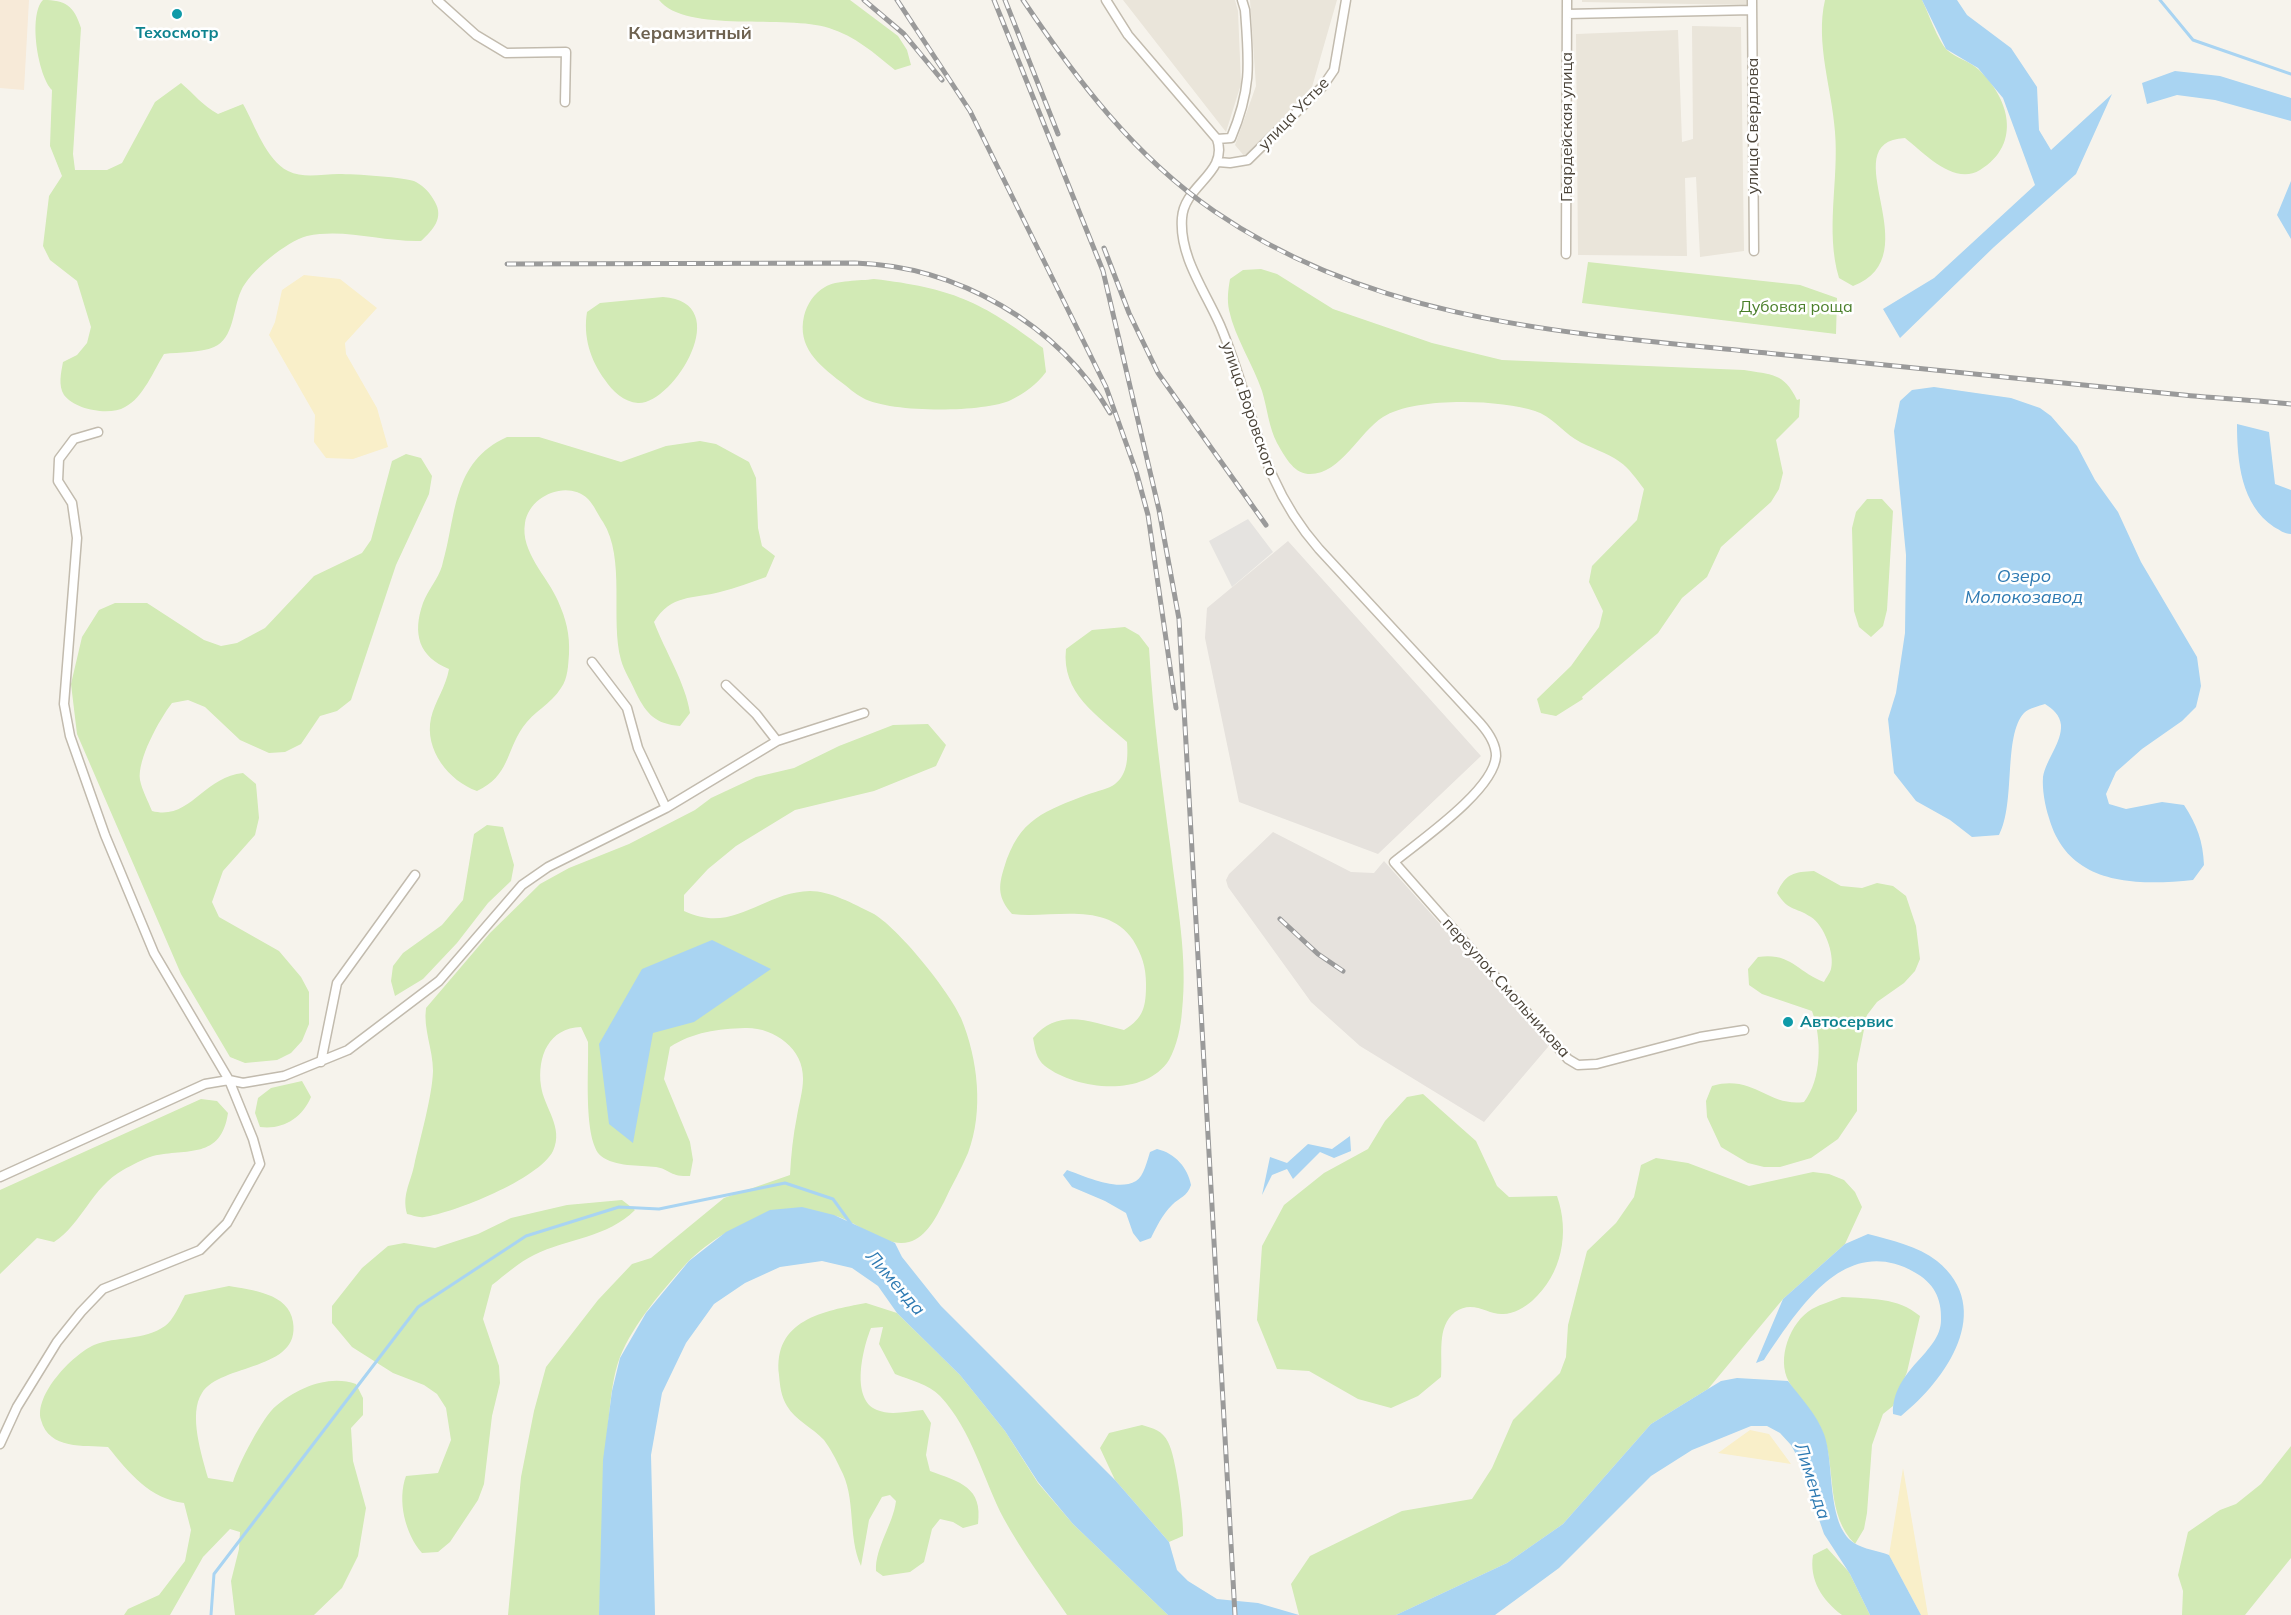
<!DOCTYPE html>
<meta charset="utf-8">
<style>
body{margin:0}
canvas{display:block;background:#f6f3ec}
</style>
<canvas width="2291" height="1615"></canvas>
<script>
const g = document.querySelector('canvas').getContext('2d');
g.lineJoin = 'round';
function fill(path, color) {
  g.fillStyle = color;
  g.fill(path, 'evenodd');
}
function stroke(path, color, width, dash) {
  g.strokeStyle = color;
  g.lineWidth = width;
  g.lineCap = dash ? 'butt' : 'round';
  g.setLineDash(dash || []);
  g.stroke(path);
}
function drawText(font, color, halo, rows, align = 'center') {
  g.font = font + ' Mulish,sans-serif';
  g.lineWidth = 5;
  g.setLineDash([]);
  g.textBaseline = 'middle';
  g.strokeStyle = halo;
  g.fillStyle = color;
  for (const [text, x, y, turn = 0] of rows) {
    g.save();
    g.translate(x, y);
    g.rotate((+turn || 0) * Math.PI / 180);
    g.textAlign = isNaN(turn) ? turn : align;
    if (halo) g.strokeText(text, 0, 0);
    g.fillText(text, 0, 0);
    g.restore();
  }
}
const residential = new Path2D(`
 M1123,0h112l3,11 3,73 -15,48z
 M1250,0h87l-25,87 -67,70 -10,-12 21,-59z
 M1582,0h165v5l-165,-3z
 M1692,26l49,1 3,224 -44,6 -4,-80 -11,1 2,78 -109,-1 -2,-221 102,-4 4,112 11,-3z`);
const commercial = new Path2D(`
 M0,0h29l-5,90 -24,-2z`);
const industrial = new Path2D(`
 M1288,541l193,215 -103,98 -139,-52 -34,-164 2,-30z
 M1273,832l78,40 23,1 10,-12 163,183 1,3 -64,75 -124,-76 -49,-44 -83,-115 -2,-7 3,-6z`);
const green = new Path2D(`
 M43,0c23,0 31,6 38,28l-8,126 2,16h32l15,-7 33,-61 26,-19c13,11 22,23 37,31l25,-10c12,21 23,56 45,67 16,8 34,3 51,3 13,0 69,3 77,8 9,5 14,11 19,20 9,16 -2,28 -14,39 -39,1 -76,-13 -114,-5 -20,5 -58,36 -66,55 -8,17 -7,48 -27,56 -13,6 -35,5 -50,7 -10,16 -21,44 -39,53 -15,9 -50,3 -61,-12 -6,-10 -3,-22 -1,-33l14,-7 10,-12 4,-16 -14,-46 -27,-21 -7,-14 6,-50 13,-20 -12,-30 2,-56c-14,-14 -24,-75 -9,-90z
 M659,0h191l48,36 9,14 4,15 -16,5c-21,-17 -40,-34 -66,-42 -42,-14 -143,6 -170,-28z
 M1825,0h97c6,12 16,41 25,50 9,8 22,11 31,19 31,28 45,75 2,101 -26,16 -56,-17 -75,-32 -75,4 28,118 -52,148l-14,-8c-14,-48 0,-97 -4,-146 -3,-43 -20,-89 -10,-132z
 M1588,262l212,23 37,13 -1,36 -254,-31z
 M1261,269l16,5 56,35 99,34 70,17 242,10c27,5 40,2 53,30l3,-1 -1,18 -23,23 7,33 -4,16 -8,13 -50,45 -14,30 -25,21 -24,35 -76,64 1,2 -27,17 -15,-3 -4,-14 34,-33 28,-39 4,-16 -14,-29 3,-16 45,-46 7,-31c-7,-9 -15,-21 -24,-27 -13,-10 -31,-14 -45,-23 -14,-9 -24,-23 -40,-28 -36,-12 -121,-14 -152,6 -24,15 -43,59 -75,57 -15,-1 -24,-19 -31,-31 -8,-15 -10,-36 -15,-52 -9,-27 -27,-53 -33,-81 -2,-11 -1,-19 1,-31l13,-9z
 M874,279c77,9 107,22 169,69l3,24c-10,13 -21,21 -35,28 -28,13 -121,13 -148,-2 -8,-4 -15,-11 -22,-16 -23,-18 -44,-35 -37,-66 3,-12 10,-23 21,-29 11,-7 35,-6 49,-8z
 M663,297c74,5 10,108 -25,106 -14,-1 -26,-12 -33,-23 -15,-20 -22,-44 -18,-68l13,-9z
 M507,437h32l82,25 45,-16 34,-5 16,3 33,18 7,16 2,50 4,18 13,10 -9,21c-15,5 -30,11 -46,15 -27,7 -49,2 -66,30 11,29 32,62 36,91l-10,13c-24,-2 -33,-11 -44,-33 -4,-10 -12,-22 -15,-33 -11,-40 5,-102 -18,-138 -5,-7 -9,-17 -15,-23 -21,-20 -59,-3 -63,24 -5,29 23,54 33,78 8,18 12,33 11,53 -1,12 -1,24 -8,34 -10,16 -28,24 -38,39 -18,26 -13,48 -46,64 -28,-10 -53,-41 -46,-73 4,-17 15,-31 18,-49 -30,-12 -37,-35 -26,-66 5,-13 15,-24 19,-37 15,-50 9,-104 65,-129z
 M406,454l15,4 11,18 -3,18 -33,71 -45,135 -14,11 -17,5 -19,28 -16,8 -16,1 -29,-13 -35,-33 -17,-7 -16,3c-13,17 -35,57 -32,77 2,10 8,21 12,31 38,10 51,-34 91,-38l13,11 3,34 -4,17 -32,36 -11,31 7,15 60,34 22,26 8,15v32l-7,17 -11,12 -14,7 -32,3 -15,-6 -49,-83 -104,-240 -6,-50 11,-47 17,-27 16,-7h32l57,37 17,6 16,-3 28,-15 49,-52 48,-23 9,-13 21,-79z
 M1867,499h15l11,12 -6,99 -4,16 -12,11 -12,-10 -5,-16 -2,-83 4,-16z
 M1125,627l14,8 10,13c4,69 13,137 22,204 6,52 17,107 11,159 -1,15 -5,35 -13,49 -24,38 -93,30 -124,6 -9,-7 -10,-18 -12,-28 26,-31 57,-16 91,-8 20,-12 22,-24 22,-46 0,-17 -4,-29 -13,-44 -27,-40 -81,-21 -121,-26 -14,-16 -14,-27 -8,-46 15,-50 41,-57 85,-74 8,-3 20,-5 26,-10 13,-10 13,-27 12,-42 -30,-27 -66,-49 -61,-93l26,-19z
 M928,724l18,21 -10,21 -62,25 -79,19 -59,36 -28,23 -24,26v16c50,24 78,-19 126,-20 20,0 44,13 62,22 25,13 78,79 89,105 17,41 23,93 7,135 -7,17 -17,33 -24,49 -8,15 -17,35 -35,40 -24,6 -50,-19 -73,-26 -7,-2 -104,13 -112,18 -12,7 -28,19 -38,30 -24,27 -52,59 -66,93 -7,18 -9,40 -11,59 -9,66 -5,133 -10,199h-91l13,-138 13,-66 12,-44 52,-67 34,-36 19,-6 73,-60 66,-23c1,-20 3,-39 7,-59 2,-12 6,-25 6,-37 1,-31 -30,-52 -58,-51 -27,1 -52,4 -75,19l-6,32 26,63 3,18 -3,16c-21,1 -20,-7 -34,-9 -17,-2 -41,0 -55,-11 -18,-16 -12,-87 -13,-114l-7,-15c-32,1 -44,29 -40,59 3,22 23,41 12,65 -14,28 -99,62 -129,66 -5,1 -12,-2 -17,-3 -5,-19 3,-30 7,-48 6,-28 18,-68 19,-95 0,-22 -10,-42 -7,-63l64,-75 50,-49 29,-16 60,-24 66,-34 16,-12 45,-21 38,-9 45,-22 54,-21z
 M487,825l16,2 11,38 -3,16 -23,22 -31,40 -34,36 -28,17 -4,-15 2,-15 10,-13 39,-28 21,-25 11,-66z
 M1814,871l27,15 21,2 15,-5 16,3 13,10 10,30 4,33 -5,12 -11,12 -27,19 -10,13 -10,49v47l-19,28 -27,19 -31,9h-16l-16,-4 -27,-16 -14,-30 -1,-16 6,-15c42,-12 55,21 92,16 18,-23 18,-64 8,-91l-50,-17 -13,-9 -1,-16 10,-12c33,-5 39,15 66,25 2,-4 6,-9 7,-13 4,-15 -7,-44 -20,-52 -17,-11 -22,-5 -34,-24 9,-20 17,-21 37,-22z
 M302,1081l9,16c-9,21 -28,33 -51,30l-5,-14 3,-15 13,-10z
 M1423,1094l53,47 21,45 12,11 48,-1c13,37 5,78 -25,105 -7,6 -18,13 -29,13 -15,1 -30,-15 -48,-2 -19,15 -12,43 -14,65l-23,19 -27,12 -33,-9 -49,-28 -32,-2 -20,-49 5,-74 22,-41 40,-32 44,-24 17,-28 22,-24z
 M201,1099l16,2 11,12c-7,47 -41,35 -75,43 -10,3 -21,9 -30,14 -31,17 -41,54 -69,72l-17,-4 -37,36v-84z
 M1656,1158l32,5 61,23 64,-14 16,2 15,6 11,12 7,15 -17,37 -62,55 -75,90 -57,35 -88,100 -56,39 -111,52h-97l-8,-31 19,-28 92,-45 70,-12 20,-31 21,-48 47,-47 6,-16 2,-32 19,-74 29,-28 18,-26 7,-32z
 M622,1200l13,10c-28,28 -67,28 -101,45 -15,7 -29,20 -42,30l-9,34 16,47 1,17 -8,33 -8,68 -6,16 -28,42 -12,10 -16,1c-17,-19 -25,-53 -16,-77l32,-3 13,-33 -5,-32 -9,-14 -13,-9 -31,-12 -41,-26 -20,-24v-17l30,-38 26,-22 16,-3 31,5 43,-14 33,-16 56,-13z
 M229,1286c22,4 60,7 64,36 8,49 -72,41 -91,71 -14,21 0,63 6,85l25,4c5,-17 30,-66 43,-76 21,-18 53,-32 80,-22l7,14v17l-12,13 2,33 13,47 -8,48 -16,32 -28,27h-79l-4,-34 8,-32 1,-17 -10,-3 -27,28 -33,58h-46l4,-6 31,-14 26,-34 6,-31 -7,-27c-34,-4 -55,-30 -76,-56 -24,-2 -59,3 -67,-27 -7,-25 31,-65 53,-75 22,-9 50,-4 71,-19 8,-5 15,-22 20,-31z
 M1842,1297c29,2 55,0 78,19l-13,56 -14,34 -10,8 -11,31 -5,68 -3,16 -9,15c-29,-29 -19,-72 -31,-108 -6,-21 -24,-35 -35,-54 -13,-23 1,-60 23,-73 9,-5 20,-8 30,-12z
 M866,1303l31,10 63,62 45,56 33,52 35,41 95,91h-101c-21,-31 -45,-63 -63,-96 -21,-40 -32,-89 -64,-123 -12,-12 -30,-16 -45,-22l-16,-30 4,-17 -12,1c-8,20 -21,71 6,82 14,6 31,1 46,0l8,13 -5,32 4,16c30,11 53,16 48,53l-15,4 -10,-6 -13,-3 -8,10 -8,33 -14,10 -27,4 -7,-5c-1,-24 17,-46 20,-70l-6,-6 -8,2 -13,23 -8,46c-14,-31 -4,-68 -21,-98 -4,-9 -10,-20 -16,-28 -11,-12 -29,-20 -37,-34 -6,-10 -7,-20 -8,-31 -6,-55 44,-64 87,-72z
 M1142,1425c11,3 21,6 26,17 8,14 16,76 15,94l-14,6 -54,-62 -15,-32 9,-15z
 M2291,1446v112l-46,57h-63l1,-24 -5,-16 10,-43 32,-22 16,-6 25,-20z
 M1827,1548l22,24 21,43h-28c-20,-15 -33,-35 -29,-60z`);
const sand = new Path2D(`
 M304,275l36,4 37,29 -32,35 1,11 31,54 11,39 -35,12 -27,-1 -12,-16 1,-27 -46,-80 6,-13 7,-32z
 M1750,1430l19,4 22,30 -73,-11z
 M1903,1468l25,147h-7l-32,-60z`);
const parking = new Path2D(`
 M1248,519l25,33 -41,35 -23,-46z`);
const water = new Path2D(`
 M1922,0h35l10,15 44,33 26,39 2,43 12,20 61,-56 -36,80 -82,73 -94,91 -17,-29 51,-31 101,-93 -32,-87 -25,-30 -32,-19z
 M2175,71l45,5 71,22v23l-76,-21 -38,-5 -30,9 -5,-21z
 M2291,181v58l-14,-24z
 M1934,387l77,11 29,10 11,8 26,30 18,34 23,32 23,50 56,95 4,29 -5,21 -14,14 -40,28 -26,23 -10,22 3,10 17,5 36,-7 22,3c13,20 19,36 20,60l-11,15c-59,6 -125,5 -144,-62 -4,-12 -7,-29 -6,-41 3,-17 19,-35 18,-52 -1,-10 -8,-16 -16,-21 -6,2 -16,4 -21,9 -21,23 -8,89 -25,122l-27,2 -22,-17 -34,-19 -22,-28 -6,-54 8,-26 9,-60 1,-78 -12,-124 6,-30 12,-11z
 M2237,424l32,8 6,52 16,6v44c-7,0 -11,-4 -17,-7 -33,-22 -37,-66 -37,-103z
 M712,940l59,29 -77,53 -41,11 -20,110 -24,-19 -10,-80 43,-75z
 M1350,1136l1,15 -17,7 -14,-6 -27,27 -6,-10 -15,6 -10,20 8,-38 17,6 21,-19 24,5z
 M1157,1149c18,4 31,19 34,36 -4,12 -11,12 -19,20 -10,10 -15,21 -21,33l-11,4 -7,-9 -7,-20 -21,-12 -33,-14 -9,-12 4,-5c18,6 50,22 69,11 8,-5 11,-20 14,-29z
 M802,1207l32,8 61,28 7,14 39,49 174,174 54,62 8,28 11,11 29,18 41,4 41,12h-131l-95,-91 -35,-42 -33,-51 -45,-56 -63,-62 -19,-27 -26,-18 -30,-7 -42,6 -35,16 -31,21 -28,39 -24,50 -11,62 4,160h-56l4,-155 9,-69 8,-33 26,-45 43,-52 37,-29 44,-22z
 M1868,1234c23,6 50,12 69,27 59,48 9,119 -36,155l-8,-2c-1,-45 48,-61 48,-94 1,-22 -8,-38 -27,-48 -70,-39 -116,38 -150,88l-8,3 27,-64 62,-55z
 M1737,1378l51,3c13,17 29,34 36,53 11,30 2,90 30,109 9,6 25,8 35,12l32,60h-51l-20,-41 -26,-40 -26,-76 -7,-13 -11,-12 -13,-7h-16l-59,24 -41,26 -92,92 -64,47h-99l111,-52 56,-39 88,-100 70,-43z`);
const stream = new Path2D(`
 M2160,0l33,40 98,34
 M211,1615l3,-41 204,-267 108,-71 93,-29 40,2 126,-26 48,16 18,25`);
const street = new Path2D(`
 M437,0l39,35 30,18 60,-1 -1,50
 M1106,0l22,35 89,104c12,34 -33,46 -35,79 -3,38 23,73 38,107 35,82 36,152 99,224l161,174c8,9 16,20 16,33 -2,34 -75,84 -102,106l174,197 10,6 19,-1 103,-27 44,-7
 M1752,0l2,251
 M1567,14l185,-4
 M1217,139l14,-1c21,-50 18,-75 14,-128l-3,-10
 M1218,162l12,1 18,-3 75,-74 11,-16 12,-70
 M1566,254l1,-254
 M592,662l35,46 11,40 28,60
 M726,685l30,29 21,27
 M321,1062l16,-79 78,-108
 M0,1177l205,-93 24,-4 14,3 41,-7 64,-26 91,-69 83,-96 26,-18 118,-59 111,-67 87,-28
 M0,1444l17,-37 40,-65 24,-30 22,-23 97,-39 27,-27 33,-59 -7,-25 -24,-59 -75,-127 -49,-118 -35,-99 -6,-32 13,-166 -5,-35 -14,-22 1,-22 15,-20 24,-7`);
const rail = new Path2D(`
 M864,0l40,34 38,46
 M897,0l73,111 136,276 30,84 12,44 28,193
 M994,0l109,271 56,239 20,109 56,996
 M1005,0l53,134
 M1023,0c54,80 111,156 191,211 167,115 368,123 562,143 132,13 264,27 397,40 39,4 79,6 118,10
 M1104,248l25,65 29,60 108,152
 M507,264l348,-1c103,3 203,61 255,150
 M1280,919l38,35 25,17`);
const markers = [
 [177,14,6,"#0f9aa8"],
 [1788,1022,6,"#0f9aa8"]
];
const cultureNames = [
 ["Техосмотр",177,33],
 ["Автосервис",1800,1022,"left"]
];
const streetNames = [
 ["улица Устье",1294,114,-46],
 ["улица Свердлова",1753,126,-90],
 ["Гвардейская улица",1567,127,-90],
 ["улица Воровского",1249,409,71],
 ["переулок Смольникова",1506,988,48]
];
const parkNames = [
 ["Дубовая роща",1796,307]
];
const neighbourhoodNames = [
 ["Керамзитный",690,34]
];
const waterNames = [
 ["Озеро",2024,577],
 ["Молокозавод",2024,598],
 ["Лименда",895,1283,49],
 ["Лименда",1812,1481,72]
];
fill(residential, '#eae5da');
fill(commercial, '#f7ead8');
fill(industrial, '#e6e2dd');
fill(green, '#d2eab5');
fill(sand, '#f9efc9');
fill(parking, '#e5e3e0');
fill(water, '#a9d4f2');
stroke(stream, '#a9d4f2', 3);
stroke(street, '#c2bbae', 11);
stroke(street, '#fff', 8);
stroke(rail, '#9a9a9a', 5);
stroke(rail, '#fff', 3, [9]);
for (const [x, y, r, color] of markers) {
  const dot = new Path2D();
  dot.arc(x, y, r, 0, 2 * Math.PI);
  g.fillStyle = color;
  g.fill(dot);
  stroke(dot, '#fff', 2);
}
drawText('bold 16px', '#0d838f', '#fff', cultureNames);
drawText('16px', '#4b4439', '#fff', streetNames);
drawText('16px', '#4a7f2a', '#fff', parkNames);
drawText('bold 18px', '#6e6250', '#fff', neighbourhoodNames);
drawText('italic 18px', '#2e7ab2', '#fff', waterNames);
</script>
